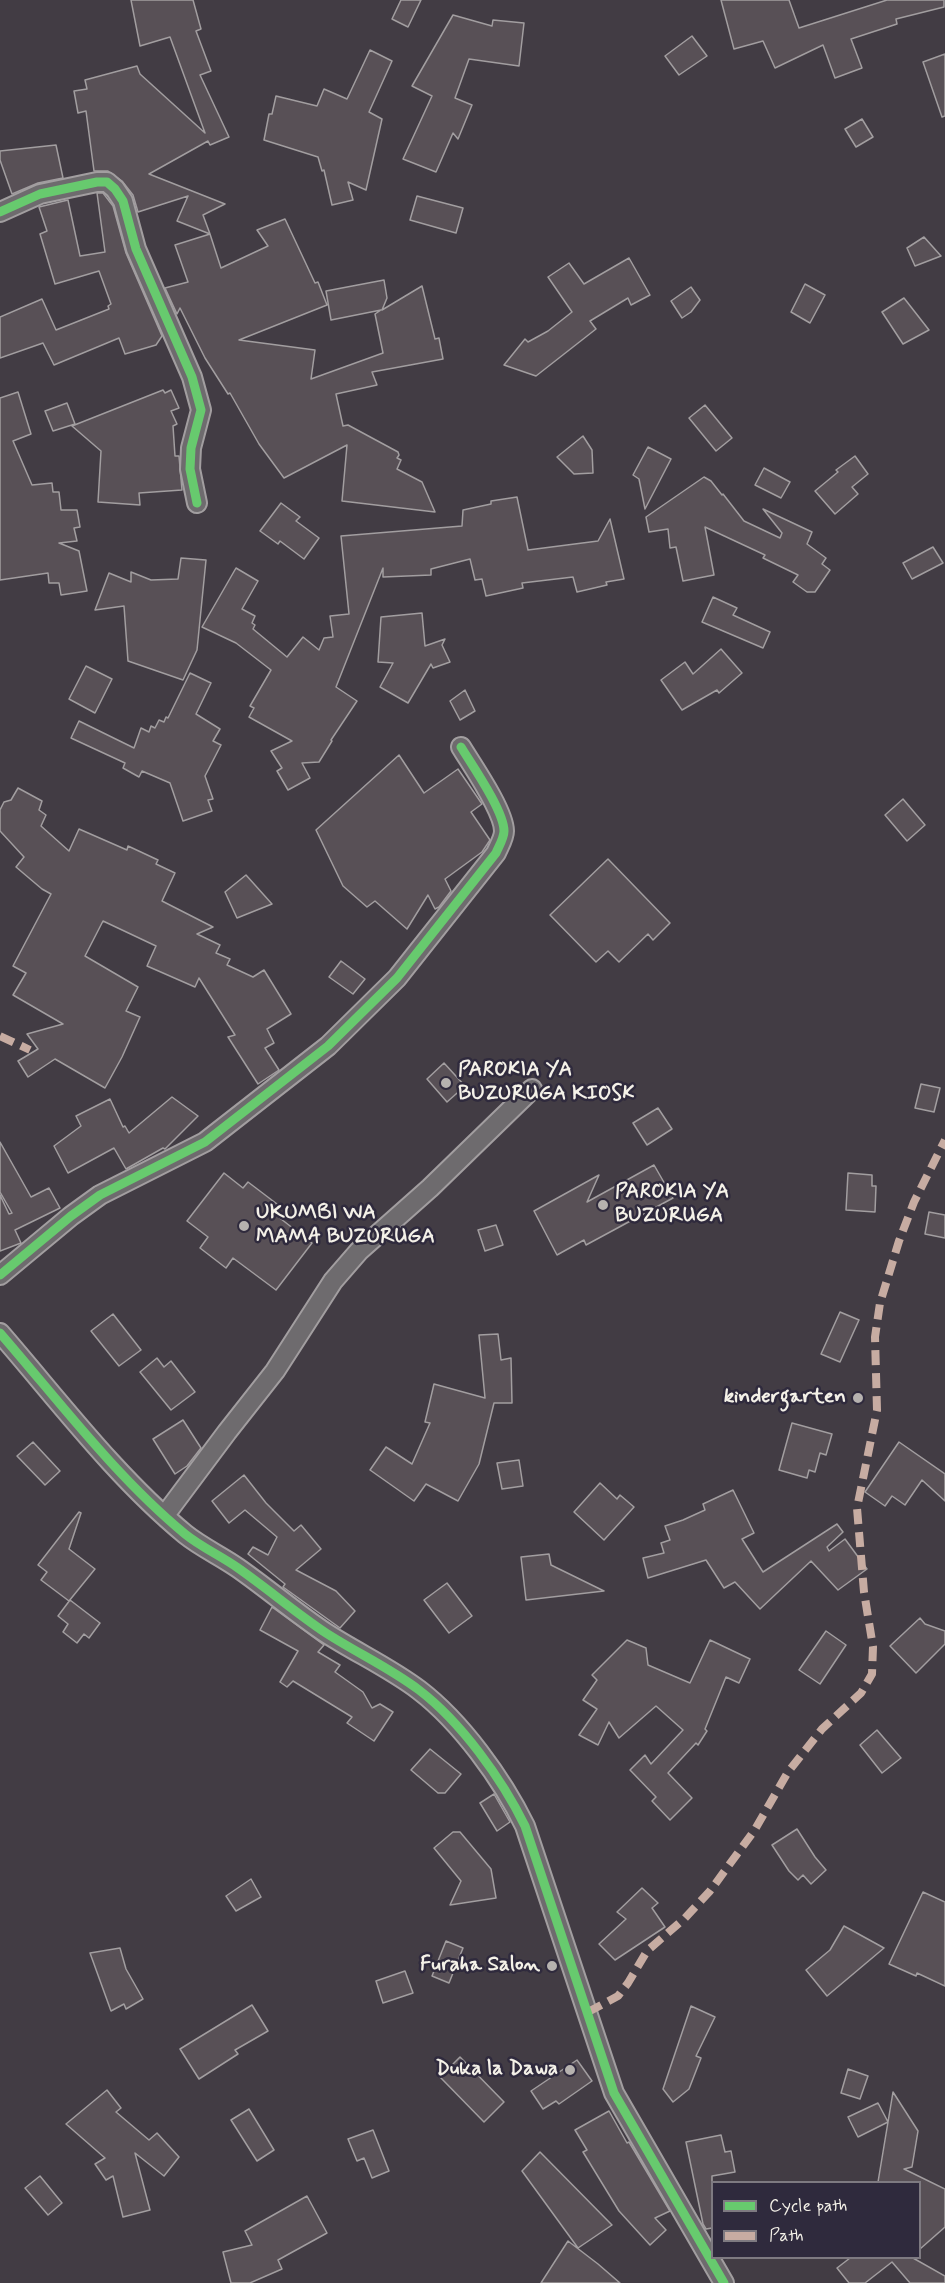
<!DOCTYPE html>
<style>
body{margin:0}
#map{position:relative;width:945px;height:2283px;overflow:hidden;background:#423c44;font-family:Mynerve,sans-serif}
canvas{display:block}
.legend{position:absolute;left:711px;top:2181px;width:210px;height:78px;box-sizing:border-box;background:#2f2a3d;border:2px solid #7e7a81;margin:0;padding:8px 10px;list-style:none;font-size:18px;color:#f4f1e8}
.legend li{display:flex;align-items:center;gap:12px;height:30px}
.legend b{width:30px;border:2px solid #7e7a81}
</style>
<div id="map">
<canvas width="945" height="2283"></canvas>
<ul class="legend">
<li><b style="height:8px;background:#67ca6e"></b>Cycle path</li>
<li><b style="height:8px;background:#c7aca2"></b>Path</li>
</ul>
</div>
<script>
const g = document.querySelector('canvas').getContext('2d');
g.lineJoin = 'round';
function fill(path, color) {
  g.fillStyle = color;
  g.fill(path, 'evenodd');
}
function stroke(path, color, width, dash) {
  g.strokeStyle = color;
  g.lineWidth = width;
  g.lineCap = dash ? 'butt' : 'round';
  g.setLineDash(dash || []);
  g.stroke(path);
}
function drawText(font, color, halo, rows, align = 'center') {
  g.font = font + ' Mynerve,sans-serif';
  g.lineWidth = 5;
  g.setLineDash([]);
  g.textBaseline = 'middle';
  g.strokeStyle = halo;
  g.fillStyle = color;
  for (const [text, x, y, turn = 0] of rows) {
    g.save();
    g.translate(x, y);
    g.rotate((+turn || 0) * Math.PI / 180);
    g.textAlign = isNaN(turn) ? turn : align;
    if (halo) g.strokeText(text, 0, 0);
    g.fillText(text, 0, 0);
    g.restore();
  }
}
const building = new Path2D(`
 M131,0h62l8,29 -5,2 15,40 -11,4 29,62 -19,8 -2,-4 -59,33 76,30 -22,11 7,19 -33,-13 11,-25 -50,16 -5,-17 -11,-14 -14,-10h-14l-8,-60 -8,2 -4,-22 13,-2 -2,-9 52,-14 3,8 65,59 -35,-96 -30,9z
 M401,0h20l-13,27 -16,-8z
 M721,0h68l10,28 88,-28h57v7l-48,12 1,5 -46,15 11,29 -27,10 -12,-33 -48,23 -12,-27 -29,8z
 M453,15l39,11 1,-6 31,3 -5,43 -50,-7 -14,39 17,7 -14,34 -5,-6 -17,39 -33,-13 29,-63 -20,-10z
 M692,36l15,20 -28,19 -14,-19z
 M370,50l22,11 -23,51 13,7 -16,71 -18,-8 5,18 -21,5 -8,-35 -2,1 -4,-14 -54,-17 5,-26h3l4,-18 41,10 7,-17 23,10z
 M945,54v62l-3,1 -19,-55z
 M862,119l11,18 -17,10 -11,-18z
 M56,145l7,33 -25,5 -26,11 -12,-34v-9z
 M97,193h6l10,13 13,47 36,83 -6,9 -31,9 -6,-16 -65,27 -11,-22 -43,15v-41l42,-18 14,31 53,-21 -1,-3 3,-2 -12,-33 -44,13 -15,-50 7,-3 -8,-24 29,-7 12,56 25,-4z
 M417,196l46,12 -7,25 -46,-13z
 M285,219l30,64 3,-1 9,23 -88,35 76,10 -4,29 72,-26 -8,-39 6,-4 -50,10 -5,-29 58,-11 3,18 -5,12 40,-24 13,53 4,-1 4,21 -71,13 5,13 -41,9 7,32 5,-1 50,27 1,3 -2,3 4,2 -4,9 25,13 13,30 -93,-11 5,-56 -63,33 -25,-34 -29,-51 -2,1 -23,-36 -25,-50 -3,6 -12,-26 23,-6 -13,-37 35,-11 11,34 47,-22 -11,-16z
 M924,237l17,19 -26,10 -8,-18z
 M629,258l21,37 -19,10 -3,-7 -38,23 6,8 -60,47 -32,-11 21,-26 3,3 20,-11 24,-19 -24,-35 21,-14 15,21z
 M805,284l20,11 -15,28 -19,-11z
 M691,287l9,13 -9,12 -9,6 -11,-17z
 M904,298l25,32 -26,14 -21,-32z
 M163,390l2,3 6,-3 8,18 -8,3 6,13 -4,2 2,30h4l3,34 -43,3 1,12 -42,-3 3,-51 -29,-25z
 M18,392l13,42 -18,7 19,44 20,-2 1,9h6l2,18h16l3,17 -6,1 3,13 -18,2 20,8 8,40 -26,4 -2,-12h-10l-1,-10 -48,7v-182z
 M67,403l8,21 -22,7 -8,-20z
 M705,405l27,33 -16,13 -27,-33z
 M583,436l9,14 1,23 -19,1 -17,-17z
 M648,447l23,12 -26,50 -6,-30 -6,-4z
 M855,456l13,18 -16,13 6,7 -23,20 -20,-23 23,-19 -2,-2z
 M764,468l26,14 -9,16 -26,-13z
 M704,477l7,4 11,14 1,-1 21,27 36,17 2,-5 -19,-24 49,23 -5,12 19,14 -4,6 8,6 -15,22h-8l-14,-10 5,-7 -35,-17 2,-3 -60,-28 9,48 -31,6 -7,-34 -6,1 -2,-19 -19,3 -3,-15z
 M517,497l11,53 70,-9 12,-22 14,60 -18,3 1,3 -30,7 -4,-15 -51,6 1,5 -37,8 -4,-17 -7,1 -5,-21 -39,10v6l-48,2v-9l-47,119 21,14 -26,39 1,1 -13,21 -17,1 8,15 -22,12 -11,-19 5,-3 -11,-17 21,-10 -43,-24 5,-9 -4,-2 21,-36 -35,-27 -34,-16 34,-59 22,13 -16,28 13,7 -3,7 3,2 -2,4 34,28 16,-20 16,13 5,-12 9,-1 -3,-21 19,-2 -8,-78 121,-10 1,-16 28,-6v-3z
 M281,503l19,14 -4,4 23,17 -15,21 -24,-18 -2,3 -18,-13z
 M933,547l10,16 -31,16 -9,-16z
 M181,558l25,2 -9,90 -14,30 -55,-19 -4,-55 -29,4 14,-37 22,9v-10l20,8 27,-1z
 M713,597l24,11 -4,7 37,17 -7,16 -61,-26z
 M422,613l3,33 20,-7 -3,6 8,17 -17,6 -2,-4 -23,39 -28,-16 13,-24 -15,-1 3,-45z
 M721,649l21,24 -23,20 -2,-3 -35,20 -21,-30 24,-18 8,12z
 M86,666l26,13 -17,34 -26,-14z
 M190,673l21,10 -15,31 24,15 -7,12 8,4 -16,31 8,23 -5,1 4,11 -29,10 -13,-38 -28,-12 -3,6 -16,-9 2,-5 -54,-25 8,-17 55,27 7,-20 8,4 2,-6 4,2 4,-8 5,2 2,-5 2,1z
 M465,690l10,21 -15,9 -10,-19z
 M399,755l25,38 34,-24 24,35 -11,8 19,28 -8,12 -37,27 6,12 -12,16 -4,2 -7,-14 -21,34 -32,-28 -8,6 -24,-21 -27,-56z
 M18,788l24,13 -3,9 7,5 -5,11 28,25 10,-22 48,21 1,-4 30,14 -2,4 19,9 -13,28 51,26 -16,7 23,11 -4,8 14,6 -3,6 26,12 11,-7 27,44 -24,15 7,14 -9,5 14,22 -21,14 -30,-47 7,-2 -36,-57 -4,9 -48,-21 9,-20 -53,-25 -18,35 53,31 -12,24 14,6 -18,40 -17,31 -50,-29 -27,18 -10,-16 20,-12 -11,-15 36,-10 -50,-29 13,-22 -13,-7 38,-72 -9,-5 -26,-22 8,-10 -24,-26v-21l4,-8 7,-2z
 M903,799l22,26 -18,16 -22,-26z
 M608,859l62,64 -17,17 -5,-6 -29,28 -11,-11 -12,11 -46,-47z
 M246,875l26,29 -35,14 -12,-26z
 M341,961l24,18 -12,15 -24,-17z
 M444,1063l21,23 -18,16 -20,-23z
 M921,1084l19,4 -6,24 -19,-4z
 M172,1097l26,19 -33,33 -2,-1 -37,21 -12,-21 -46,25 -14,-27 27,-20 -5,-10 34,-17 13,28 2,-1 4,7z
 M658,1108l14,21 -25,16 -14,-22z
 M0,1142l31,55 18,-9 11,20 -45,22 6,13 -21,8v-56l9,19 3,-1 -12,-21z
 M654,1165l19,33 -87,47 -2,-5 -27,15 -23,-44 65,-36 -12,27z
 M224,1173l19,15 5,-6 29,22 -5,8 40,31 -36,47 -43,-32 -7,10 -26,-20 8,-11 -21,-16z
 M848,1173l24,2v11h4l-1,26 -29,-2z
 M929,1212l16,3v23l-20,-4z
 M496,1225l7,20 -18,6 -7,-21z
 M840,1312l19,8 -19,42 -19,-8z
 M113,1314l28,36 -22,16 -28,-35z
 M498,1334l3,26 10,-2 1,45h-18l-15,61 -21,37 -32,-17 -12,17 -44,-31 16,-23 26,17 18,-41 -5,-1 9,-38 51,14 -6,-63z
 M157,1358l7,9 7,-6 24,31 -24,18 -31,-38z
 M183,1420l18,28 -14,18 -12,8 -22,-35z
 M792,1423l40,11 -6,21 -6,-2 -5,19 -6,-2 -2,8 -28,-8z
 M33,1442l27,29 -15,14 -28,-29z
 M899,1442l46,32v27l-23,-21 -17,25 -13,-9 -7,10 -20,-14z
 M519,1460l4,26 -21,3 -5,-26z
 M244,1475l22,28 28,28 7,-6 20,24 -25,21 40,21 19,20 -15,17 -57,-41 2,-3 -37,-30 5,-7 15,8 9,-18 -32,-27 -16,13 -17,-22z
 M600,1483l17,16 3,-4 14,12 -30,33 -30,-28z
 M733,1490l21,43 -12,6 21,33 74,-48 6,8 -16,15 2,4 16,-12 22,30 -29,21 -27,-29 -51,48 -25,-27 -11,6 -18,-28 -58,18 -5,-20 21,-5 -3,-10 9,-3 -5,-14 18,-6 22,-10 -2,-6z
 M79,1512l2,1 -12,36 26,20 -26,32 -28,-21 6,-8 -9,-7z
 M549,1554l2,11 53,26 -78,9 -5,-43z
 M447,1583l25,33 -23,17 -25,-33z
 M70,1600l30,23 -11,15 -5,-4 -7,9 -14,-11 5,-8 -10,-8z
 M272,1607l52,38 -6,7 22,13 -5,7 28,20 9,16 8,-4 13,8 -19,29 -27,-18 5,-6 -59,-36 -6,6 -7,-5 18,-31 -38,-21z
 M920,1618l5,6 20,7v13l-29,29 -26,-27z
 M826,1631l20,14 -26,39 -21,-14z
 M627,1640l19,8 2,17 42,18 20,-43 40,19 -11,24 -13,-6 -21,52 2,2 -9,14 -2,-2 -28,30 24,25 -22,22 -18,-19 4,-4 -26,-27 15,-15 6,9 32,-34 -27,-24 -37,32 -10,-16 -11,23 -19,-10 18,-26 -14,-9 14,-20 -5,-5z
 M877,1730l24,28 -19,15 -22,-28z
 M430,1749l31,25 -16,19h-7l-27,-23z
 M494,1794l16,28 -13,9 -17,-28z
 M797,1829l18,28 11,13 -15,14 -8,-9 -5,5 -9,-9 -17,-26z
 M453,1832h7l31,37 5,29 -46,7 11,-24 -27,-33z
 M251,1879l10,18 -25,14 -10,-15z
 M642,1888l16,15 -6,5 13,19 -50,33 -16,-16 27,-25 -9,-7z
 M923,1892l22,10v84l-28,-13 -1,3 -27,-12z
 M844,1926l40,22 -57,48 -21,-26 24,-20z
 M446,1941l17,7 -14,35 -17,-7z
 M120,1948l6,21 17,30 -17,10 -2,-5 -13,7 -21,-58z
 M405,1971l8,22 -30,10 -7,-22z
 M252,2005l16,26 -33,19 3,4 -39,25 -19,-30z
 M691,2006l24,11 -19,39 5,2 -12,31 -16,13 -10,-13z
 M460,2057l44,45 -20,20 -44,-45z
 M577,2060l15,21 -33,23 -3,-3 -13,8 -12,-18z
 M848,2069l20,7 -8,23 -19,-6z
 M107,2090l14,18 -5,4 33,28 8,-7 22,24 -15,19 -29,-23 15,57 -27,7 -10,-41 -7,4 -11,-16 10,-6 -39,-34z
 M893,2092l25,39 -6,36 -8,2 41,20v38l-25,22v-67h-42z
 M878,2103l10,19 -30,15 -10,-20z
 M249,2109l25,41 -17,11 -26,-41z
 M609,2111l18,32 2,-1 3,5 38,64 -15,7 11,12 -16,15 -31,-34 -36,-59 4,-2 -12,-20z
 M373,2130l16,41 -17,7 -8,-20 -7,3 -9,-22z
 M721,2135l4,17 6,-1 4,21 -23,4v52l-6,1 -3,-5 -17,-82z
 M540,2152l72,73 -34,23 -56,-77z
 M40,2176l22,27 -14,12 -23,-27z
 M307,2196l20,37 -49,27 4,9 -32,14h-19l-8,-31 29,-7 -7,-14z
 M568,2241l30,23 22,19h-79z
 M850,2258h63l32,18v7h-35l-18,-21 -27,21h-16l-12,-15z`);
const minor = new Path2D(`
 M0,212l40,-18 57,-12h10l8,7 8,12 13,48 56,128 9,33 -10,38 -1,21 7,34
 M0,1275l71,-59 29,-21 105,-53 123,-96 69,-68 99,-125c3,-7 8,-15 8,-22 0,-20 -32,-66 -43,-84
 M0,1333c59,68 116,144 185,201 16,13 36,22 53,34 30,21 58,45 88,65 31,20 64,35 93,57 42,32 83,89 106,136l89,267 110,190
 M165,1515l62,-83 48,-61 58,-90 26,-30 71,-63 102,-99`);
const quiet = new Path2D(`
 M0,1036l30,14
 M588,2012l30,-16 10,-13 19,-32 38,-33 25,-27 44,-60 34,-59 34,-43 39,-36 11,-19 1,-27 -9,-55 -7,-84 20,-98 -2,-73 5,-34 19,-62 15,-39 31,-62`);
const cycleway = new Path2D(`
 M0,212l40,-18 57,-12h10l8,7 8,12 13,48 56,128 9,33 -10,38 -1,21 7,34
 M0,1275l71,-59 29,-21 105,-53 123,-96 69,-68 99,-125c3,-7 8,-15 8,-22 0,-20 -32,-66 -43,-84
 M0,1333c59,68 116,144 185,201 16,13 36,22 53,34 30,21 58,45 88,65 31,20 64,35 93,57 42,32 83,89 106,136l89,267 110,190`);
const markers = [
 [446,1083,6,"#b6b2af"],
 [603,1205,6,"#b6b2af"],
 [244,1226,6,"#b6b2af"],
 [858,1398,6,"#b6b2af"],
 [552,1966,6,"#b6b2af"],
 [570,2070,6,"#b6b2af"]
];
const poiNames = [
 ["PAROKIA YA",458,1071],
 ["BUZURUGA KIOSK",458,1095],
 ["PAROKIA YA",615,1193],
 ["BUZURUGA",615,1217],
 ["UKUMBI WA",256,1214],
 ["MAMA BUZURUGA",256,1238],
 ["kindergarten",846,1398,"right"],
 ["Furaha Salon",540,1966,"right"],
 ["Duka la Dawa",558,2070,"right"]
];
fill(building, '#585056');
stroke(building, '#a29ea0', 1.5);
stroke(minor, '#a29ea0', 22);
stroke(minor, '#6e6b6e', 18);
stroke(quiet, '#c7aca2', 8, [15, 8]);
stroke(cycleway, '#67ca6e', 9);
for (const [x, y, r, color] of markers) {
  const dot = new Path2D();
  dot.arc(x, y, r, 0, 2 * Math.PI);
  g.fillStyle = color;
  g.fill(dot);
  stroke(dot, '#2f2a3d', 2);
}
drawText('bold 21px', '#f4f1e8', '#2f2a3d', poiNames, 'left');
</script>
